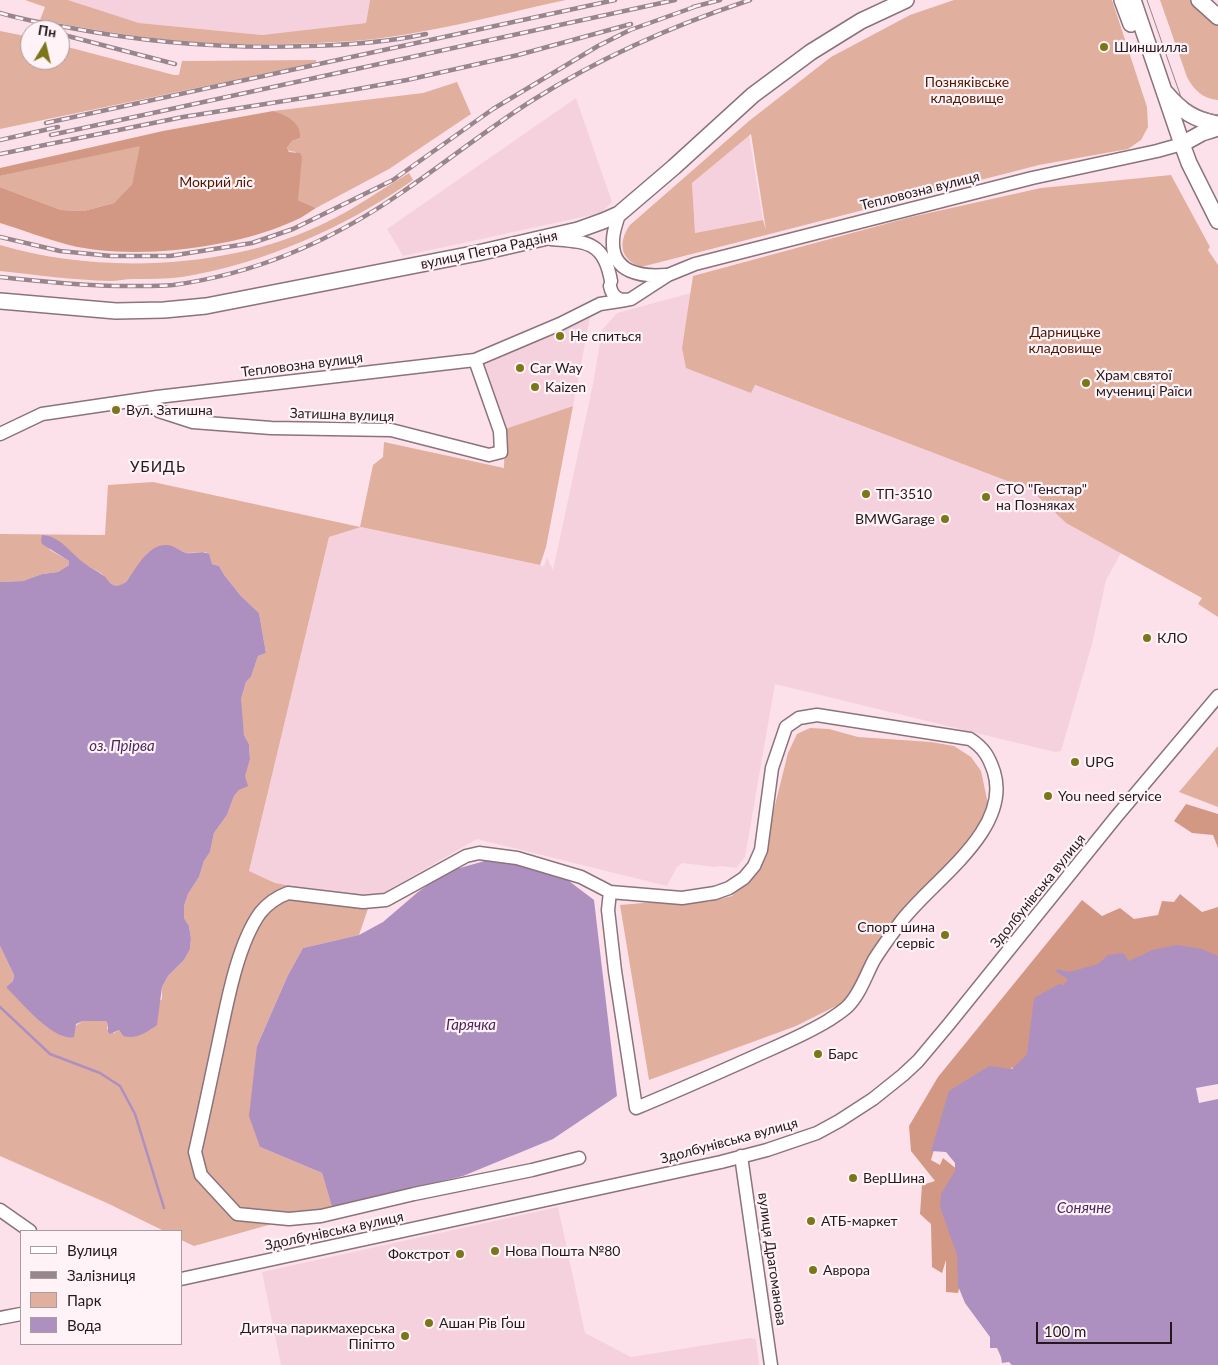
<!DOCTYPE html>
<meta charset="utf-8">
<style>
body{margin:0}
#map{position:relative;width:1218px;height:1365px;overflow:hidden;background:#fde1ea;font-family:Lato,sans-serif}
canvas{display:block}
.legend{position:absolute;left:20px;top:1230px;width:162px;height:115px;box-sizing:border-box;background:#fff3f7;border:1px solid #a79ca0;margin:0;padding:6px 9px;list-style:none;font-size:15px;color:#23191d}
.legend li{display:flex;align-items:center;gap:10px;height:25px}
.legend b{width:25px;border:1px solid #a79ca0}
.north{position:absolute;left:20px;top:20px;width:50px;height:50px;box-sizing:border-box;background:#fff3f7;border:1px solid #a79ca0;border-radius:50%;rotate:9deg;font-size:14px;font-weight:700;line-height:20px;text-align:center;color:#23191d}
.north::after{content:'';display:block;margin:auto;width:18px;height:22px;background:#7c761a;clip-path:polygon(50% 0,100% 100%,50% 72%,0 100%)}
.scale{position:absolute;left:1036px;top:1322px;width:136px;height:22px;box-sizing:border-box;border:2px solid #23191d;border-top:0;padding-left:6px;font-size:15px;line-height:18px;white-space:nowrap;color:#23191d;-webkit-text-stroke:4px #fff3f7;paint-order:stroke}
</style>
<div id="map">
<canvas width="1218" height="1365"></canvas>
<ul class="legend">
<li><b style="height:6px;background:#fff"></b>Вулиця</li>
<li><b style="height:6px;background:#99858c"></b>Залізниця</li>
<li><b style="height:14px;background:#e0af9e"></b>Парк</li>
<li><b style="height:14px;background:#ae90c0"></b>Вода</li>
</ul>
<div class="north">Пн</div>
<div class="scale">100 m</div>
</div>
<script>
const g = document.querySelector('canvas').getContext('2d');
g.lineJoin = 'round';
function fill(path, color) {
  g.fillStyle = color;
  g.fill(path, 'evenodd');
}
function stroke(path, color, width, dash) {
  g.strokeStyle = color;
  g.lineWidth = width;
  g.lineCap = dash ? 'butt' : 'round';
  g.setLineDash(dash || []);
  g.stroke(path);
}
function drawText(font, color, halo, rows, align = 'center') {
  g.font = font + ' Lato,sans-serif';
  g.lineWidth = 4.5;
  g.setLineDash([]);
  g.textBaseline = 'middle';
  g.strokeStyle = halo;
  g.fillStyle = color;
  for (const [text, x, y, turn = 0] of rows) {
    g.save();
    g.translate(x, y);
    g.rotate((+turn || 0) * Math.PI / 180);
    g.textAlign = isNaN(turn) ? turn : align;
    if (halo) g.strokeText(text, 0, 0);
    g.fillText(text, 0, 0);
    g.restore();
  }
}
const built = new Path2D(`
 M68,0h302l-4,23 -104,12 -123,-12z
 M576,98l36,104 -11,11 -198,43 -16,-27z
 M749,135l14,85 -68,13 -3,-50z
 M691,293l-9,55 69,45 3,-8 277,105 35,33 55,30 -15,27 -14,64 -31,107 -5,1 -18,-4 -263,-64 -30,173 -9,11 -15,-2 -7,1 -31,-4 -6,4 -10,19 -190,-47 -106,61 -96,-17 -26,-12 80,-334 32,-10 183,39 3,-9 6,13 40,-186 9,-54 15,-17z
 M590,317l-17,89 -68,23 -25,-66 66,-25z
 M558,1207l27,126 46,24 119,-19 6,1 3,26h-478l-19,-93z`);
const green = new Path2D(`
 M25,0h43l71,23 123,12 104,-12 4,-23h196c-70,15 -141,35 -212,41 -62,4 -125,5 -186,-1 -43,-5 -85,-12 -128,-20l5,-13z
 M954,0h158l35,107 1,20 -7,13 -13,9 -89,16 -398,102c-20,-7 -24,-24 -11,-42l119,-104 82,-64 79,-42zM751,134l15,96 -3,-10 -68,13 -3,-50z
 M1160,0h32l26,24v76c-15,-1 -24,-10 -31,-23z
 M0,31l30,6v23h30v-15l114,30h5l3,-14 134,-1v3l-316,66z
 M457,82l14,32 -82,55 -73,39 -18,-8 -2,-48 -7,-1 -2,-3 5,-7 8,-3c1,-12 -16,-23 -27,-27l150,-18z
 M141,145l-9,39 -18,19 -30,8 -23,-1 -61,-23v-11z
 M409,173l4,7c-67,47 -150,84 -231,97 -16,2 -32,2 -49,2 -8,0 -15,2 -23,2 -37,-1 -73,-6 -110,-10v-26c101,30 233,24 327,-23 29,-14 55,-33 82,-49z
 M1171,175l39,72 -2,3 10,15v352l-20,-13 4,-6 -136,-75 -35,-33 -276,-105 -4,8 -65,-25 -4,-20 11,-72 218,-59 130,-29z
 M573,406l-27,141 -6,18 -179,-38 -32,10 -80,334 26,12 96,17 -12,35 -56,13 -15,27 -31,71 3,101 62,26 10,34 -138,39 -13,-6v-9h-17l-57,-28 -107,-47v-210l14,29 -1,6 -7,6 69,39 8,-5h23l2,4 -1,4 7,4 5,-3 4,6 39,-37v-12l6,-11 16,-16 6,-11 1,-11 -2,-12 -5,-8v-12l4,-12 11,-17 5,-16 6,-9 4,-19 13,-18 7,-19 5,-6 11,-31 -1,-15 -5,-9 -4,-25 1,-11 5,-17 5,-5 7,-21 8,-3 -7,-40 -18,-17 -16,-20 -6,-10 -7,-2 -6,-12 -20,1 -15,-7 -23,7 -22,29c-4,4 -8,5 -14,2 -5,-2 -7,-7 -11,-11 -5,-3 -12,-6 -17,-9 -14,-11 -22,-25 -40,-29l6,15 19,11v4l-11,7 -16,2 -19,7 -23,1v-48l105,1 3,-50 45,-3 207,45 13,-62 10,-8 1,-15 120,26 1,-39z
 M810,728l19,1 29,8 73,5 23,4 17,11 10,14 7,33 -7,20 -17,22 -68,71 -20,28 -15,30 -19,28 -46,23 -147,54 -29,-175 34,-3h54l24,-6 23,-23 15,-48 18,-72 9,-19z
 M1218,746v61l-39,-15z`);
const forest = new Path2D(`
 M273,111c13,4 29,12 27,27l-8,3 -5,7 2,4 11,1 2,4 -4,43 18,8c-7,4 -13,9 -20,12 -59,28 -163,41 -227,25 -23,-6 -46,-15 -69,-22v-36l61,23 23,1 30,-8 18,-19 8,-38 -140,30v-8l163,-37z
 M1186,804l32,10v34l-5,-13 -21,-2 -18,-12z
 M1180,894l22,18 16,-5v59l-185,92 -14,18 -7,-9 -4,10 -60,26 -17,57 9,5 3,-7 15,12 6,97 -6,26 -12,-1v-32l-4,13 -10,-6 -1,-43 -11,-10 2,-29 13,-4 -24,-30 -2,-25 29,-49 144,-177 20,16 18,-8 14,11 24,-4 4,-14 12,1z`);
const water = new Path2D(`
 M42,535c19,1 28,18 42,28 6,5 14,8 20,13 3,2 4,6 8,8 5,3 10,1 14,-2 10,-13 22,-39 42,-37 7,1 12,6 18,8 8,1 16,-3 23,1l3,10 7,2 6,10 16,20 18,17 7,40 -8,3 -7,21 -5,5 -5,17 3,36 5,9 1,15 -5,17 3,10 -9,4 -5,6 -7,19 -13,18 -4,19 -6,9 -5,16 -11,17 -4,12v12l5,8 2,12 -1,11 -6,11 -16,16 -6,11 -5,38c-10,7 -21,15 -34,11l-4,-6 -9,4 -2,-2v-7l-2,-4h-23l-7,3 -2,13c-20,5 -54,-36 -68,-50l7,-6 1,-6 -14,-29v-364l23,-1 19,-7 16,-2 11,-7v-4l-27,-17 -1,-3z
 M488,860l40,6 37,12 29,22 23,196 -64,43 -90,37 -131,31 -10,-34 -62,-26 -11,-31 8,-70 31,-71 15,-27 56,-13 24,-13 35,-30 28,-20z
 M1177,945l25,4 16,7v128l-22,4 3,15 19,-4v266h-206l-3,-3 -7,1 -1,-6 -4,-9h-7v-11l-25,-34 -7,-17 -1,-31 -17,-48 1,-13 14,-23v-8l-9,-11 -15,-1 18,-60 40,-25 23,3 15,-15 7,-56 25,-14 5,1 4,-6 -12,-7 1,-3 12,3 29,-8 10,-9 15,-2 6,8 23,-11z`);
const stream = new Path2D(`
 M0,1007l50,47 50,19 20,13 15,28 29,94`);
const minor = new Path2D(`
 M619,214c-2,8 -6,17 -6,26 -2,33 29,37 53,35
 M551,239c36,3 53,2 60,42
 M610,286c2,11 10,16 21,13l37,-24 27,-11 337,-86 125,-27 25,-7
 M151,398l8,13 34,11 78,6 120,2 98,25 12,-3 -1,-21 -25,-71
 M0,434l42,-20 115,-17 318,-37 85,-36 40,-20 26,-4
 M741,1156l30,209
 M579,1158l-47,12 -118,24 -93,22 -32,3 -52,-5 -36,-39 -6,-23c9,-39 17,-78 25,-116 8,-38 18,-92 40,-123 8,-10 17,-16 28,-20l75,9 23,-2 80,-44 13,-3 38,5 64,19 29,15 72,6 33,-5 14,-5 15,-10 10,-12 7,-16 11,-82 14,-41 13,-9 18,-3 153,24c14,9 19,18 24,33 18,59 -64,110 -94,151 -9,12 -18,24 -26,37 -8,15 -14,34 -26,46 -5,5 -13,10 -19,14 -24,15 -52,26 -78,38 -38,17 -76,34 -115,50l-21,-137 -7,-61 2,-18
 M0,1210l30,21
 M181,1279l540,-117 46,-12 50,-17 22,-12 34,-22 30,-24 15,-14 31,-37 167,-207 102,-121
 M0,1318l21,-4`);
const major = new Path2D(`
 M1122,0l9,24
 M1133,0l49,144 7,19 29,58
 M1199,0l19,17
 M1166,93c15,18 29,27 52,31
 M1182,144l20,-11 16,-5
 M0,301l116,10 48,-1 42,-4 272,-53 100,-23 25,-9 16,-7 55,-47 79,-72 58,-43 50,-31 45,-21`);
const tram = new Path2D(`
 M1147,0l34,97c11,12 21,16 37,18`);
const rail = new Path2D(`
 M693,7l27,-7
 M0,13c23,7 47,11 71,15 79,15 158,21 238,18 39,-1 79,-4 117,-12
 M60,34l115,30
 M46,123l569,-123
 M51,135l624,-135
 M0,140l58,-13
 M0,154l183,-37 158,-25 66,-12 111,-25 113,-31
 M0,237l60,14 51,5h59l82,-13 41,-14 100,-49 100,-71 105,-63 32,-16 70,-25
 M0,277c47,5 93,10 140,9 11,0 22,0 33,-1 82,-11 160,-45 228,-92 44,-30 86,-64 132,-93 68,-43 141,-75 217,-100`);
const markers = [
 [1104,47,5,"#7c761a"],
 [560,336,5,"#7c761a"],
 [520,368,5,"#7c761a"],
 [1086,383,5,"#7c761a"],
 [535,387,5,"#7c761a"],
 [116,410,5,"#7c761a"],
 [866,494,5,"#7c761a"],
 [986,497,5,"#7c761a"],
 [945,519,5,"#7c761a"],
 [1147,638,5,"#7c761a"],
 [1075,762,5,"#7c761a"],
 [1048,796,5,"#7c761a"],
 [945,935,5,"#7c761a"],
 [818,1054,5,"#7c761a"],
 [853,1178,5,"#7c761a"],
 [811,1221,5,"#7c761a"],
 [495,1251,5,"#7c761a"],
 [460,1254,5,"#7c761a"],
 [813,1270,5,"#7c761a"],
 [429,1323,5,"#7c761a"],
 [405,1336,5,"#7c761a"]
];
const poiNames = [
 ["Шиншилла",1114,47],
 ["Не спиться",570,336],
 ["Car Way",530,368],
 ["Храм святої",1096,375],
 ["мучениці Раїси",1096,391],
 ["Kaizen",545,387],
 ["Вул. Затишна",126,410],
 ["СТО \"Генстар\"",996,489],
 ["на Позняках",996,505],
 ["ТП-3510",876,494],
 ["BMWGarage",935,519,"right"],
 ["КЛО",1157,638],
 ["UPG",1085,762],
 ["You need service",1058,796],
 ["Спорт шина",935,927,"right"],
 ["сервіс",935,943,"right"],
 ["Барс",828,1054],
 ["ВерШина",863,1178],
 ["АТБ-маркет",821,1221],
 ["Нова Пошта №80",505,1251],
 ["Фокстрот",450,1254,"right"],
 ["Аврора",823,1270],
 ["Ашан Рів Ґош",439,1323],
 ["Дитяча парикмахерська",395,1328,"right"],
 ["Піпітто",395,1344,"right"]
];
const parkNames = [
 ["Позняківське",967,82],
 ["кладовище",967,98],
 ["Мокрий ліс",216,182],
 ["Дарницьке",1065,332],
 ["кладовище",1065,348]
];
const streetNames = [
 ["Тепловозна вулиця",920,191,-14],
 ["вулиця Петра Радзіня",489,250,-12],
 ["Тепловозна вулиця",302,365,-7],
 ["Затишна вулиця",342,415,2],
 ["Здолбунівська вулиця",1038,891,-51],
 ["Здолбунівська вулиця",729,1141,-15],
 ["Здолбунівська вулиця",334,1231,-12],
 ["вулиця Драгоманова",772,1259,82]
];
const neighbourhoodNames = [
 ["УБИДЬ",158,467]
];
const waterNames = [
 ["оз. Прірва",122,746],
 ["Гарячка",471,1025],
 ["Сонячне",1084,1208]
];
fill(built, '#f5d1dd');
fill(green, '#e0af9e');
fill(forest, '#d29884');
fill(water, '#ae90c0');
stroke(stream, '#ae90c0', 2.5);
stroke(minor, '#8b737b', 15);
stroke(major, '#8b737b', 18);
stroke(minor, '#fff', 12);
stroke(major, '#fff', 15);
stroke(tram, '#99858c', 1);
stroke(rail, '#99858c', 4.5);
stroke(rail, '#fff3f7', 2.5, [8]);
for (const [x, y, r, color] of markers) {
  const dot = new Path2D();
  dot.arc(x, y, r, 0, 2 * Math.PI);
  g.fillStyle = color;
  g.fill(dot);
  stroke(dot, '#fff3f7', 2);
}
drawText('14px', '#23191d', '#fff3f7', poiNames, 'left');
drawText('14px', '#4c1703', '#fff3f7', parkNames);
drawText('14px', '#23191d', '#fff3f7', streetNames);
g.letterSpacing = '1px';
drawText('15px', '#23191d', '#fff3f7', neighbourhoodNames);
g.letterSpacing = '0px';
drawText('italic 15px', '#4d2661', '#fff3f7', waterNames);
</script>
